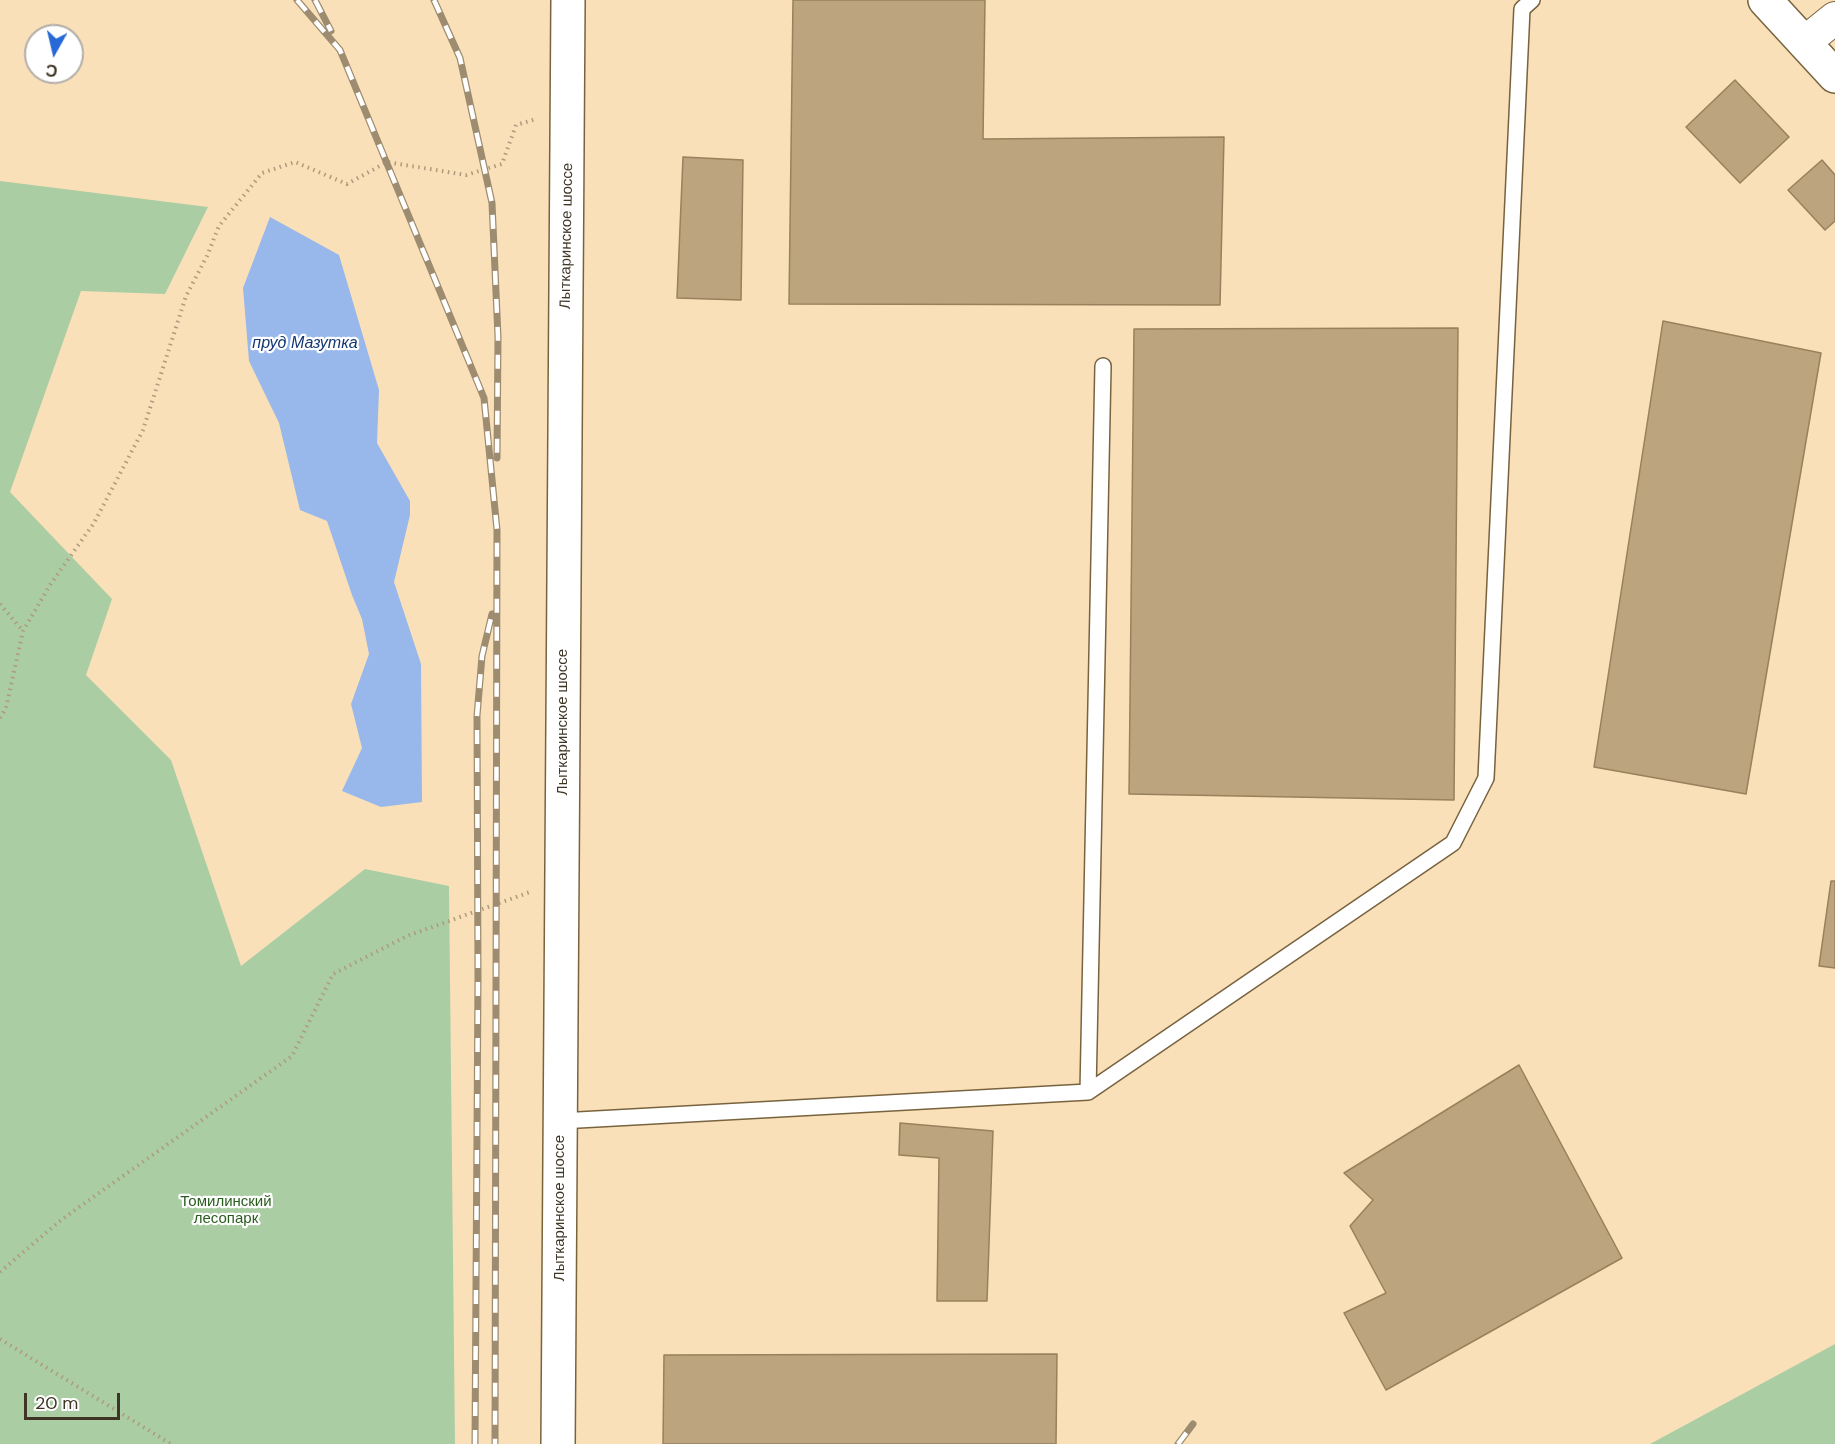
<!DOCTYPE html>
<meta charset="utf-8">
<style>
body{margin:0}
#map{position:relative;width:1835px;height:1444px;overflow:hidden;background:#f9e0b9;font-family:"DM Sans",sans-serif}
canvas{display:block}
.north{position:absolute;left:24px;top:24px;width:60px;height:60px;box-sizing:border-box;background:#fff;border:2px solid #b2aea8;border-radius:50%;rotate:188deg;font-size:16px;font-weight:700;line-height:24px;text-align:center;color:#3e3525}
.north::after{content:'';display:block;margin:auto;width:21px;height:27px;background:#2769d6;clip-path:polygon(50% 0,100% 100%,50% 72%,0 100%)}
.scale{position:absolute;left:24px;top:1393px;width:96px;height:27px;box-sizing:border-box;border:3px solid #3e3525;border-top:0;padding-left:8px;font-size:18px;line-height:21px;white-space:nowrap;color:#3e3525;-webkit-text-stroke:4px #fff;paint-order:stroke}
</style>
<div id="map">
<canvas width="1835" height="1444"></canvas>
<div class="north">С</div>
<div class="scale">20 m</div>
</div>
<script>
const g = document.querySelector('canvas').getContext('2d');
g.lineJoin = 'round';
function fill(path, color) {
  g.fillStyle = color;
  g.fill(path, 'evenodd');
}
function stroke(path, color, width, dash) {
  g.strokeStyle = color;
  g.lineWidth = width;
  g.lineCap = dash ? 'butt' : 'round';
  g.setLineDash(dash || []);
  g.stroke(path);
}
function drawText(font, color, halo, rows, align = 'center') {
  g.font = font + ' "DM Sans",sans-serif';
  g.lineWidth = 4.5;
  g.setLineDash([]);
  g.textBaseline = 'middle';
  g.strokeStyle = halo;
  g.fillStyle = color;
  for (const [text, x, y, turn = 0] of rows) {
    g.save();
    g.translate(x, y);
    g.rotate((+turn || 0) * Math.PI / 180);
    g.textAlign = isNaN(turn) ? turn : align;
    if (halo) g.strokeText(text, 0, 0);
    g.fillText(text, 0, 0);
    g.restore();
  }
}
const green = new Path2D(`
 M0,181l208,26 -43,87 -84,-3 -71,201 102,107 -26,76 85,85 70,206 124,-97 84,17 6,558h-455z
 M1835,1344v100h-185z`);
const water = new Path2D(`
 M270,217l69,38 40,135 -2,53 33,58v14l-16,67 27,82 1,138 -41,5 -39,-16 20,-43 -11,-44 18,-50 -7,-35 -10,-24 -25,-74 -27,-11 -21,-87 -30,-62 -6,-73z`);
const building = new Path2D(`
 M793,0h192l-2,139 241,-2 -4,168 -431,-1z
 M1735,80l54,57 -49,46 -54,-56z
 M683,157l60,3 -2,140 -64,-2z
 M1822,160l13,15v46l-10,9 -37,-40z
 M1663,321l158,32 -75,441 -152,-27z
 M1458,328l-4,472 -325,-6 5,-465z
 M1831,881h4v87l-16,-2z
 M1519,1065l103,193 -236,132 -42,-77 42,-20 -36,-67 23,-26 -29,-27z
 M900,1123l93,8 -6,170h-50l2,-143 -40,-3z
 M1057,1354l-1,90h-393l1,-89z`);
const path = new Path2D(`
 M0,604l23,27
 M0,718l6,-10 17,-77 27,-46 44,-62 49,-93 43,-134 21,-40 12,-30 43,-53 33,-11 52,22 40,-22 79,13 36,-11 14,-39 20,-6
 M0,1272l61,-52 231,-164 41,-82 74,-38 123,-44
 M0,1339l171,105`);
const service = new Path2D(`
 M1088,1092l365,-249 33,-65 36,-769 10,-9
 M560,1121l528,-29 15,-726`);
const minor = new Path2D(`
 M1804,43l31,-25`);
const tertiary = new Path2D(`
 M1765,0l70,76`);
const secondary = new Path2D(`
 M558,1444l10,-1444`);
const rail = new Path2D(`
 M297,0l43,50 144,348 13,132 -2,914
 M315,0l16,31
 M434,0l26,58 32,145 6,134 -1,121
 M475,1444l3,-467 -1,-261 5,-60 10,-42
 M1178,1444l15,-20`);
const streetNames = [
 ["Лыткаринское шоссе",567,236,-89],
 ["Лыткаринское шоссе",563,722,-90],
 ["Лыткаринское шоссе",560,1208,-90]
];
const parkNames = [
 ["Томилинский",226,1202],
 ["лесопарк",226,1219]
];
const waterNames = [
 ["пруд Мазутка",305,344]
];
fill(green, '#abcda4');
fill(water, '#98b7ea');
fill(building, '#bba47e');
stroke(building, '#98815c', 1.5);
stroke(service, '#78633f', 18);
stroke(minor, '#78633f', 34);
stroke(tertiary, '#78633f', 36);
stroke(secondary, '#78633f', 36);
stroke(path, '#ae9b7d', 4, [1.5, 4.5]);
stroke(service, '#fff', 15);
stroke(minor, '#fff', 32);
stroke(tertiary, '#fff', 33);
stroke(secondary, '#fff', 33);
stroke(rail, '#9d8c70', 7);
stroke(rail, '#fff', 4.5, [14]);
drawText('15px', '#3e3525', '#fff', streetNames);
drawText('15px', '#295d1d', '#fff', parkNames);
drawText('italic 16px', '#143873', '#fff', waterNames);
</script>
